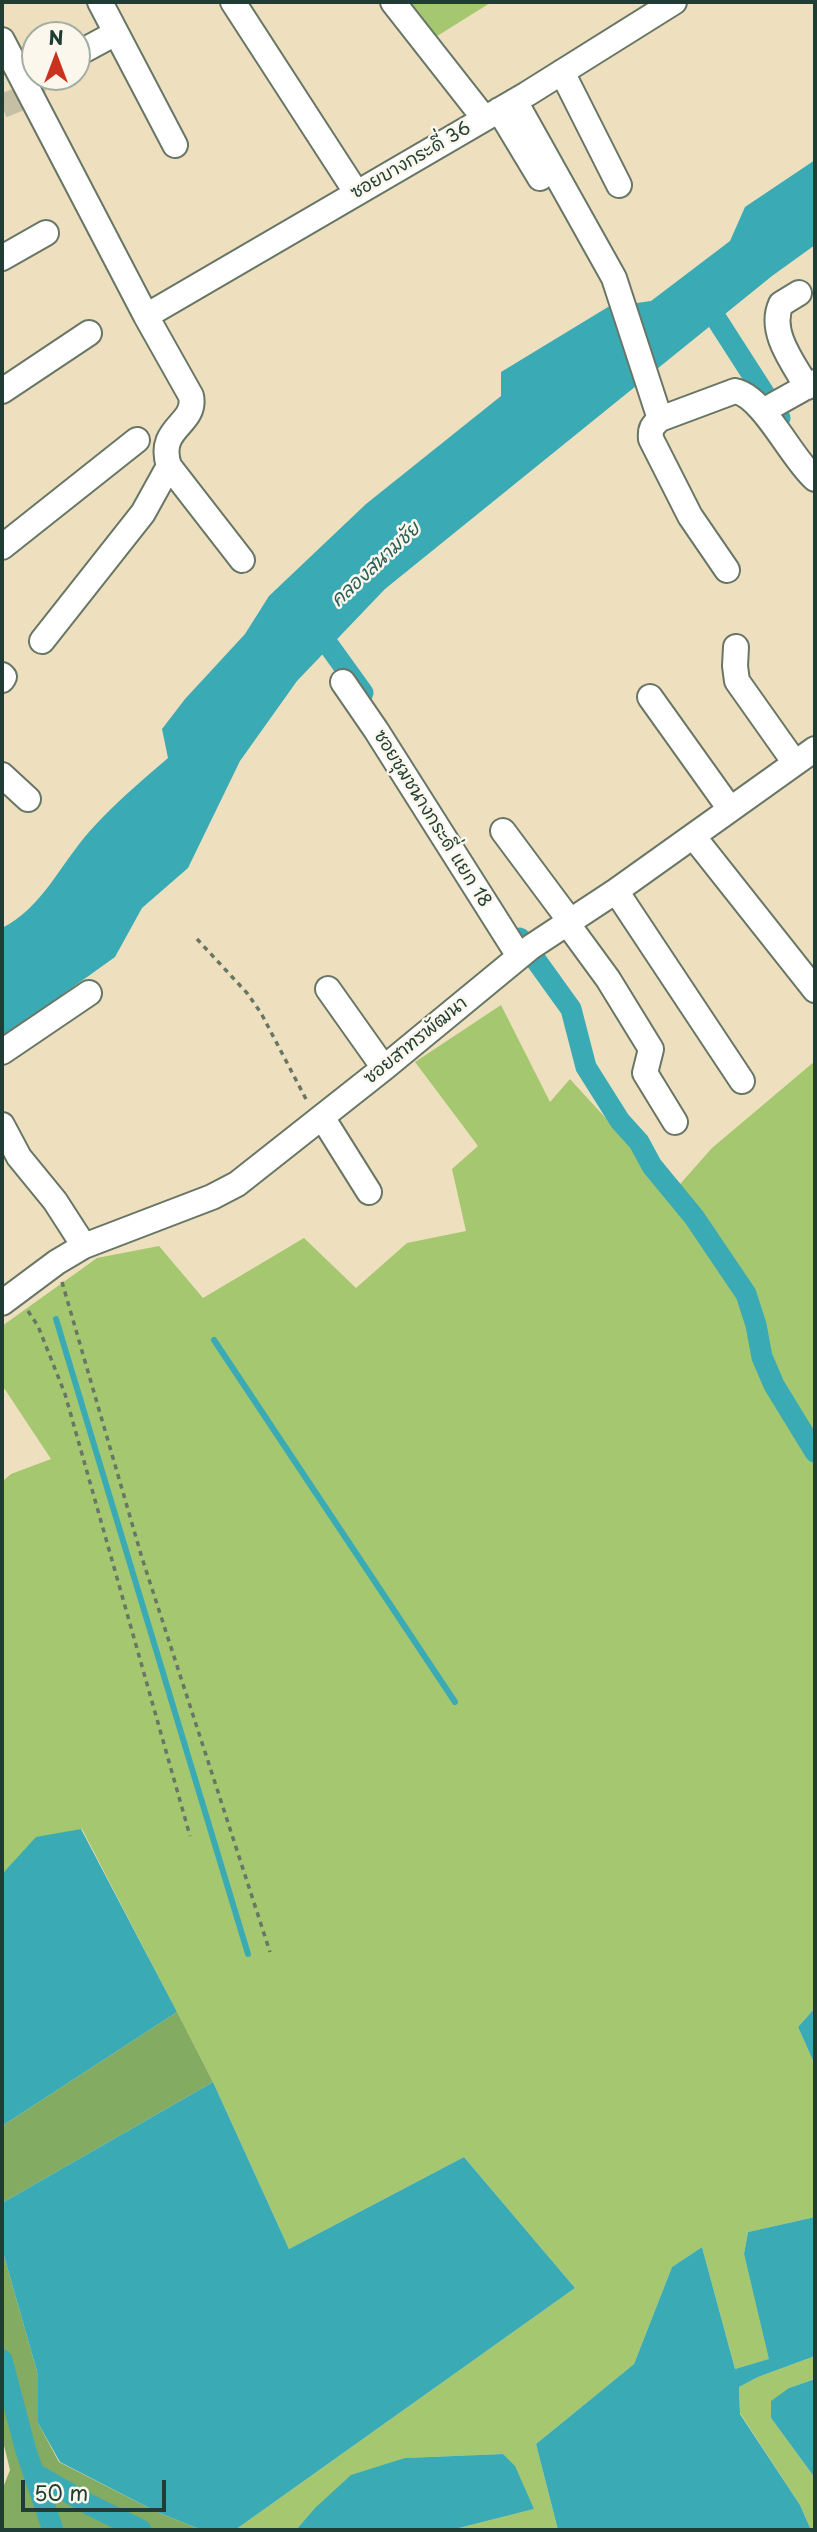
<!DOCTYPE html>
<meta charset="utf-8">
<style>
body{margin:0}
#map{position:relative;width:817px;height:2532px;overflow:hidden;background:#eee0bf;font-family:"Playpen Sans",sans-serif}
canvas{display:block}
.frame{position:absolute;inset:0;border:4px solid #1f3d34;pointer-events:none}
.north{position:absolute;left:21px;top:21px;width:70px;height:70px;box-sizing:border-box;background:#fbf7ec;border:2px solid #a3ada2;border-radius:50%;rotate:0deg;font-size:19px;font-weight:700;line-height:28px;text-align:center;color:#1f3d34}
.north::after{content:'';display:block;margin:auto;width:24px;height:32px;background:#c8321e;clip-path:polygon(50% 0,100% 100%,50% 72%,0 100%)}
.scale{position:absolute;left:21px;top:2480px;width:145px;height:32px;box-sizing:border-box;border:4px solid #1f3d34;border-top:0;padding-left:9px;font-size:21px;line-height:24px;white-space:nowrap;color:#1f3d34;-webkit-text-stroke:5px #fbf7ec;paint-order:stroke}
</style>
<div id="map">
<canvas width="817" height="2532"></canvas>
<div class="frame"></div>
<div class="north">N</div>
<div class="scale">50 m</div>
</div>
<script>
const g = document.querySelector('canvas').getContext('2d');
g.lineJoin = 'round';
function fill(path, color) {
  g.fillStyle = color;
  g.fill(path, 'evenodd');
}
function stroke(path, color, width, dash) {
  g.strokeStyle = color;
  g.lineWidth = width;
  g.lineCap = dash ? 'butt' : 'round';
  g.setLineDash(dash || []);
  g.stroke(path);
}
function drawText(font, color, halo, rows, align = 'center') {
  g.font = font + ' "Playpen Sans","Playpen Sans Thai",sans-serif';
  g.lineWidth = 5;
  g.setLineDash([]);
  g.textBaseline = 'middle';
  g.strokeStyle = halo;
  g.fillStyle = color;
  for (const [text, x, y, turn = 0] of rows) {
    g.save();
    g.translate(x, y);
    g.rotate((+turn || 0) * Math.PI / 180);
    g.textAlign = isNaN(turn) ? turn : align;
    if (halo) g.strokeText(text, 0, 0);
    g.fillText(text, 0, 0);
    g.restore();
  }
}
const green = new Path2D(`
 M406,2h84v1l-56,35z
 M501,1005l49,97 20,-23 103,113 39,-44 103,-87v947l-17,19 17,38v152l-67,15 -4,22 26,105 -35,10 -33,-122 -30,20 -38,97 -98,80 22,86h-107l83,-21 -31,-55 -98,4 -91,51 -18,21h-61l340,-242 -111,-131 -175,92 -76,-167 -131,-253 -46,9 -34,36v-392l9,-8 40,-15 -49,-74v-59l95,-68 62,-12 44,52 101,-60 52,50 51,-45 59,-12 -14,-62 26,-23 -63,-84z
 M815,2356v23l-26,9 -18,30 44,60v52h-4l-11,-25 -60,-92 -1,-26 19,-10z`);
const forest = new Path2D(`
 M177,2012l36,70 -211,121v-77z
 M2,2249l36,126v48l21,39 98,50 45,18h-200v-40l8,-20 -8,-33z`);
const water = new Path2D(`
 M815,160v85l-43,31 -387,313 -88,92 -57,80 -52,107 -46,40 -27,49 -113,81v-110c40,-20 58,-63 87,-96 24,-27 52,-51 79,-74l-6,-29 23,-30 60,-65 24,-38 97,-92 135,-108v-24l107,-65 43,-6 79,-60 15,-34z
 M81,1829l96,183 -175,114v-252l34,-37z
 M815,2008v57l-17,-38z
 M213,2082l76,167 175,-92 111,131 -340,242h-33l-45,-18 -97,-50 -22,-39v-48l-36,-126v-46z
 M815,2217v139l-57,21 -19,10 1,27 60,91 11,25h-253l-22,-86 98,-80 38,-97 30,-20 33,122 34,-10 -25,-105 4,-22z
 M815,2379v99l-44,-60v-17l18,-13z
 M503,2454l12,12 19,43 -83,21h-155l18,-21 37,-34 54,-17z`);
const stream = new Path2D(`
 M56,1319l192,635
 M214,1340l241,362`);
const canal = new Path2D(`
 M703,298l77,120
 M314,625l49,68
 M520,938l51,71 15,58 34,54 19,21 13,24 42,51 52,77 10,31 6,32 12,28 41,67
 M2,2360l24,91 27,79
 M34,2473l56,32 51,25`);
const minorTunnel = new Path2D(`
 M2,106l30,-12 6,-17`);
const path = new Path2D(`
 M197,939l50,54 14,20 46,88
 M62,1282l80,276 128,394
 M28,1311l10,15 27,68 125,442`);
const minor = new Path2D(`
 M100,2l75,143
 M233,2l123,190
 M393,2l91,116
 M2,40l144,276 45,80c6,29 -35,31 -22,70l73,94
 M77,54l39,-21
 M562,72l57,113
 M515,101l99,177 46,141c-8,7 -10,10 -9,20l39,77 37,54
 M499,110l41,68
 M2,258l44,-25
 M799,293l-18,11c-13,28 13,60 26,83
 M146,316l381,-222 147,-92
 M2,391l87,-58
 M763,411l52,-29
 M660,419l75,-28c28,5 56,67 80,88
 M2,547l135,-107
 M42,641l101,-128 26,-47
 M736,647l-1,19 2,15 58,82
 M2,675l2,2 -2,3
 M343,682l33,48 143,226
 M650,697l80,112
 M2,775l26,24
 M503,831l67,90
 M693,836l122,154
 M616,891l126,190
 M567,923l41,56 43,70 -6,24 30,49
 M328,989l56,79
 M2,1052l87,-59
 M322,1117l47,75
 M2,1125l17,32 36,44 29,45
 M2,1303l55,-41 27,-16 128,-49 25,-13 147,-116 147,-121 85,-56 199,-142`);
const streetNames = [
 ["ซอยบางกระดี่ 36",411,161,-30],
 ["ซอยชุมชนางกระดี่ แยก 18",432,819,58],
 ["ซอยสาทรพัฒนา",416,1041,-39]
];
const waterNames = [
 ["คลองสนามชัย",376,565,-43]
];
fill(green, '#a4c770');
fill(forest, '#83ac62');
fill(water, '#3aabb4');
stroke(stream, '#3aabb4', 6);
stroke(canal, '#3aabb4', 21);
stroke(minorTunnel, '#c5bfa3', 24, [24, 12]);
stroke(minor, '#677665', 28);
stroke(path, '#677665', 3.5, [5, 5]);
stroke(minor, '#fff', 24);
drawText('18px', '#1f3d34', '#fbf7ec', streetNames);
drawText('italic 19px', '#275e5a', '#fbf7ec', waterNames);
</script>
